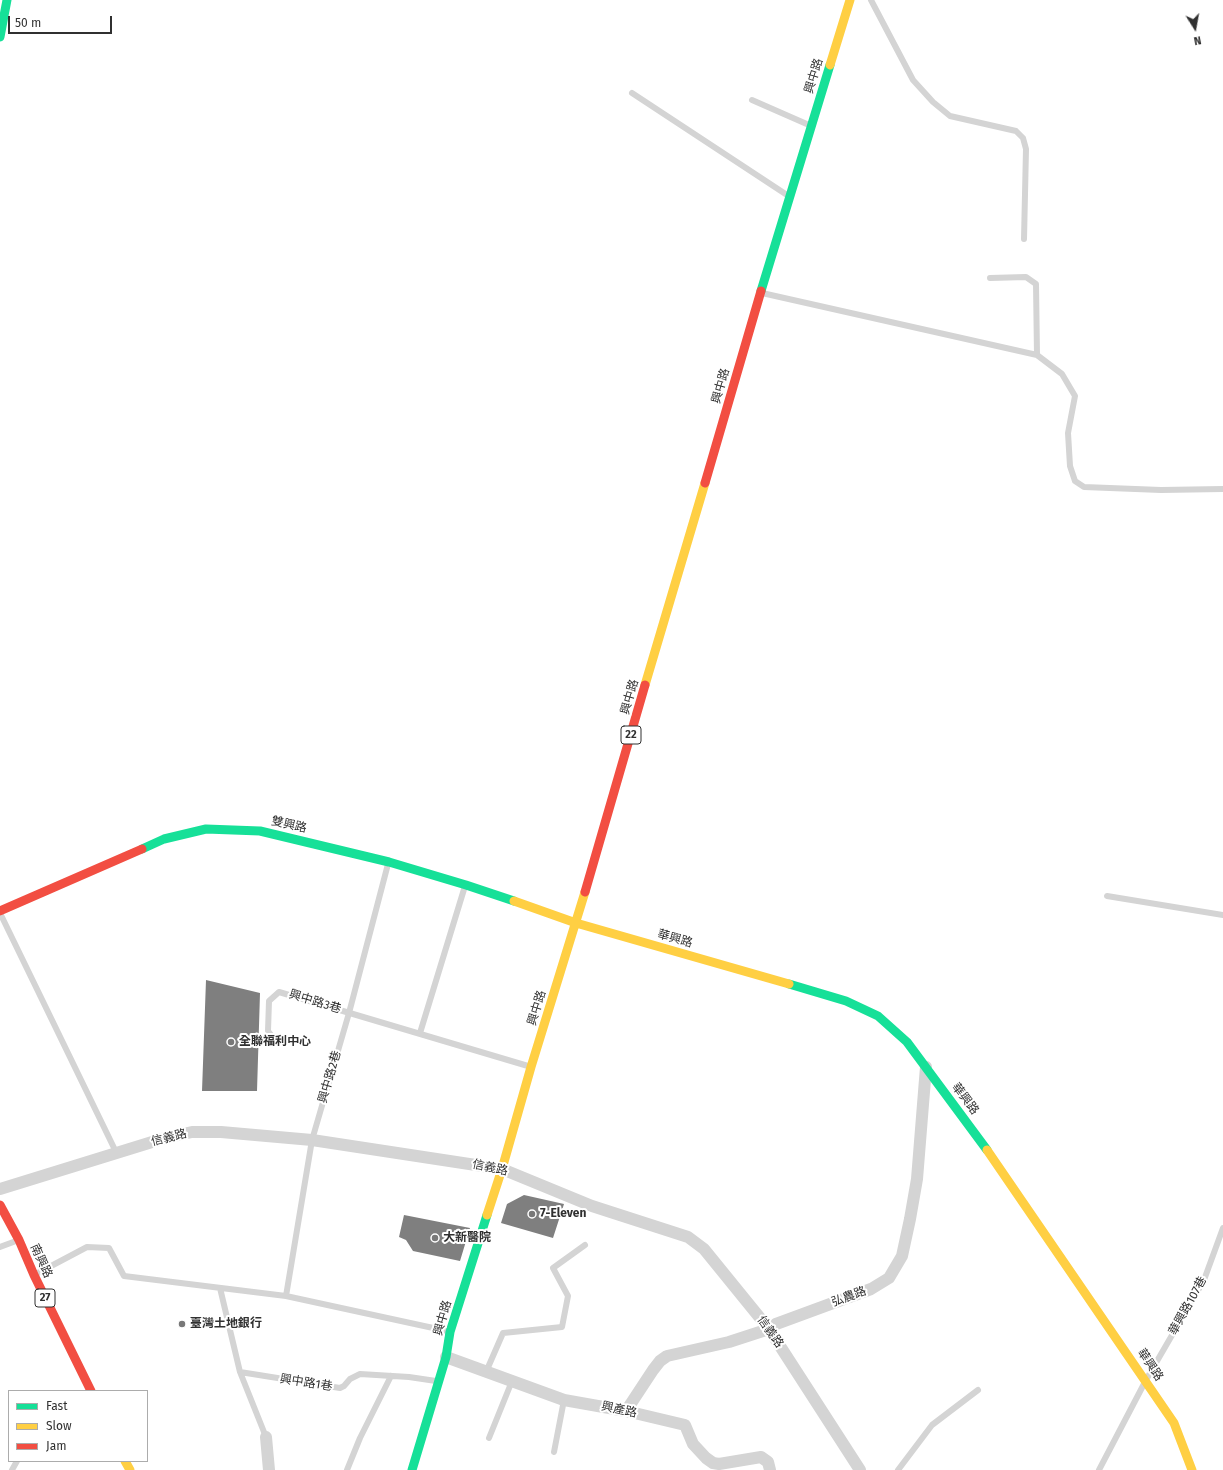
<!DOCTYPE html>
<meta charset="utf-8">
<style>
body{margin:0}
#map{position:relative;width:1223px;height:1470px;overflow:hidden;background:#fff;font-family:"Fira Sans",sans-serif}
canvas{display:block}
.legend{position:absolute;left:8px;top:1390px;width:140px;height:72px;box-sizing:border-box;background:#fff;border:1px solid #acacac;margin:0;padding:5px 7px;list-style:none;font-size:12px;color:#303030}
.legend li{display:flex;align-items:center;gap:8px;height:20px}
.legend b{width:20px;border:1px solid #acacac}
.north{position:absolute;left:1175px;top:8px;width:40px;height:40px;-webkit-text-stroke:3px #fff;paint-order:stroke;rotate:169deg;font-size:11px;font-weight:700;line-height:16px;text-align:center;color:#303030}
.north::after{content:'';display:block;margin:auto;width:14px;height:18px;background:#303030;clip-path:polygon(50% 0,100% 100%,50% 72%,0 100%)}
.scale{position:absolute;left:8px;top:16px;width:104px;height:18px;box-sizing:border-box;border:2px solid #303030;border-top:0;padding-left:5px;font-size:12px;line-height:14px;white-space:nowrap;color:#303030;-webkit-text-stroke:3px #fff;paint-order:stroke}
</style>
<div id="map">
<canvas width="1223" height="1470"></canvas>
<ul class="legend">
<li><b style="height:5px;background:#16e098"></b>Fast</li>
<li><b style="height:5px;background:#ffcf43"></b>Slow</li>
<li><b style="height:5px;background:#f24e42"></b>Jam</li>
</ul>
<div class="north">N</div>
<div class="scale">50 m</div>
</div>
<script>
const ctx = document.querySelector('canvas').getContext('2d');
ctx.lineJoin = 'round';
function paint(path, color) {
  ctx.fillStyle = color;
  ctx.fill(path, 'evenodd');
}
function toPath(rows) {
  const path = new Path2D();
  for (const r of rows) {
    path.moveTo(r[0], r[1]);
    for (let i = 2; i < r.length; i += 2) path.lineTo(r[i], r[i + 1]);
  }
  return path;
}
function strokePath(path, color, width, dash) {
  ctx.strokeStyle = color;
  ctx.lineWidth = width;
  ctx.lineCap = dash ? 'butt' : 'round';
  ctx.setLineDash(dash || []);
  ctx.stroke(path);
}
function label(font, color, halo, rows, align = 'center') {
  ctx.font = font + ' "Fira Sans","Noto Sans TC",sans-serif';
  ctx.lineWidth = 4;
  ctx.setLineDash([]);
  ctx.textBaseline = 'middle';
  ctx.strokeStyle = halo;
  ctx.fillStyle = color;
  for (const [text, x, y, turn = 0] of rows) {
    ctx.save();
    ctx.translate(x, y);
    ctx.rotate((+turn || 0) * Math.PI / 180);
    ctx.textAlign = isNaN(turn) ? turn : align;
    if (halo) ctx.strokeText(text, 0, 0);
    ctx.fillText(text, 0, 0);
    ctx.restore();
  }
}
paint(toPath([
 [206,980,260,993,257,1091,202,1091],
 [524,1195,564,1204,553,1238,501,1223,507,1204],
 [404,1215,470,1228,460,1261,413,1251,406,1240,399,1237]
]), '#7f7f7f');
strokePath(toPath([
 [871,0,913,80,933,102,950,116,1016,131,1023,138,1026,149,1024,239],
 [632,93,787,195],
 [752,100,809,125],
 [990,278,1026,277,1036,284,1037,355],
 [762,293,1037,355,1062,374,1075,396,1068,433,1070,466,1075,481,1084,487,1161,490,1223,489],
 [1107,896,1223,915],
 [0,913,116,1152],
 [420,1033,465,886],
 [293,1042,272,1036,268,1031,269,1001,279,992,528,1066],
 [0,1247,16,1241],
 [36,1274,87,1247,109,1248,124,1276,286,1296,447,1331],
 [220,1288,240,1372,266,1437],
 [286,1296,312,1140,349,1013,388,864],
 [240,1372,340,1388,344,1386,350,1379,360,1374,409,1377,436,1381],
 [486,1372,503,1333,562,1327,568,1296,553,1268,585,1245],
 [489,1438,512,1381],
 [554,1452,564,1400],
 [12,1470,17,1461],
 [347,1470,360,1438,391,1376],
 [898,1470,932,1425,978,1390],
 [1099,1470,1146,1380,1204,1280,1223,1228]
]), '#d4d4d4', 6);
strokePath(toPath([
 [0,1189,165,1138,192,1132,221,1132,312,1140,502,1169,592,1206,688,1237,704,1249,769,1329,860,1470],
 [446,1357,564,1400,626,1411,685,1425,693,1444,706,1458,713,1463,719,1464,761,1457,768,1462,770,1470],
 [626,1411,653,1370,660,1361,667,1356,729,1342,769,1329,776,1324,871,1289,889,1278,902,1256,910,1219,917,1179,926,1067],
 [266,1437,269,1470]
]), '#d4d4d4', 12);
strokePath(toPath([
 [0,37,7,0],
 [761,291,830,65],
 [142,849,164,839,206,829,260,831,389,862,466,885,514,901],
 [789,984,846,1001,878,1016,907,1042,987,1150],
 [412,1470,446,1357,450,1332,487,1215]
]), '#16e098', 9);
strokePath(toPath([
 [830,65,850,0],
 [645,685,705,483],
 [514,901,576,923,789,984],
 [987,1150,1174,1423,1192,1470],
 [487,1215,502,1169,531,1067,585,892],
 [125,1461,130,1470]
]), '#ffcf43', 9);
strokePath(toPath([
 [705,483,761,291],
 [585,892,645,685],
 [0,911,142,849],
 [0,1205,19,1240,34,1275,91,1391]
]), '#f24e42', 9);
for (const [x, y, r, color] of [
 [231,1042,4,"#787878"],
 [532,1214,4,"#787878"],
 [435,1238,4,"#787878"],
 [182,1324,4,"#787878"]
]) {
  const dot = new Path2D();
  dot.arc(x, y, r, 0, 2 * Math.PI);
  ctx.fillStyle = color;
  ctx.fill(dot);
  strokePath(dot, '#fff', 1.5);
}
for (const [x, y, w] of [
 [631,735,20],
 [45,1298,20]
]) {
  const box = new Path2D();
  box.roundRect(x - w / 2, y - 9, w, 18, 3);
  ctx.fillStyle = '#fff';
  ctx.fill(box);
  strokePath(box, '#303030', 1);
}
label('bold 11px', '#303030', null, [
 ["22",631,735],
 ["27",45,1298]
]);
label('12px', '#303030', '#fff', [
 ["興中路",814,76,-73],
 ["興中路",721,386,-74],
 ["興中路",630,697,-74],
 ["雙興路",289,825,13],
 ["華興路",675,939,16],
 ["興中路3巷",315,1002,17],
 ["興中路",537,1008,-73],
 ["興中路2巷",330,1077,-74],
 ["華興路",965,1099,53],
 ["信義路",169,1138,-14],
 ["信義路",490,1168,12],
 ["南興路",41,1261,66],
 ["弘農路",849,1297,-20],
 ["華興路107巷",1188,1306,-61],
 ["興中路",443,1318,-74],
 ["信義路",770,1332,55],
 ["華興路",1150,1365,56],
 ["興中路1巷",306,1383,9],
 ["興產路",619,1410,12]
]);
label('bold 12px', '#303030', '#fff', [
 ["全聯福利中心",239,1042],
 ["7-Eleven",540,1214],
 ["大新醫院",443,1238],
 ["臺灣土地銀行",190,1324]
], 'left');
</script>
